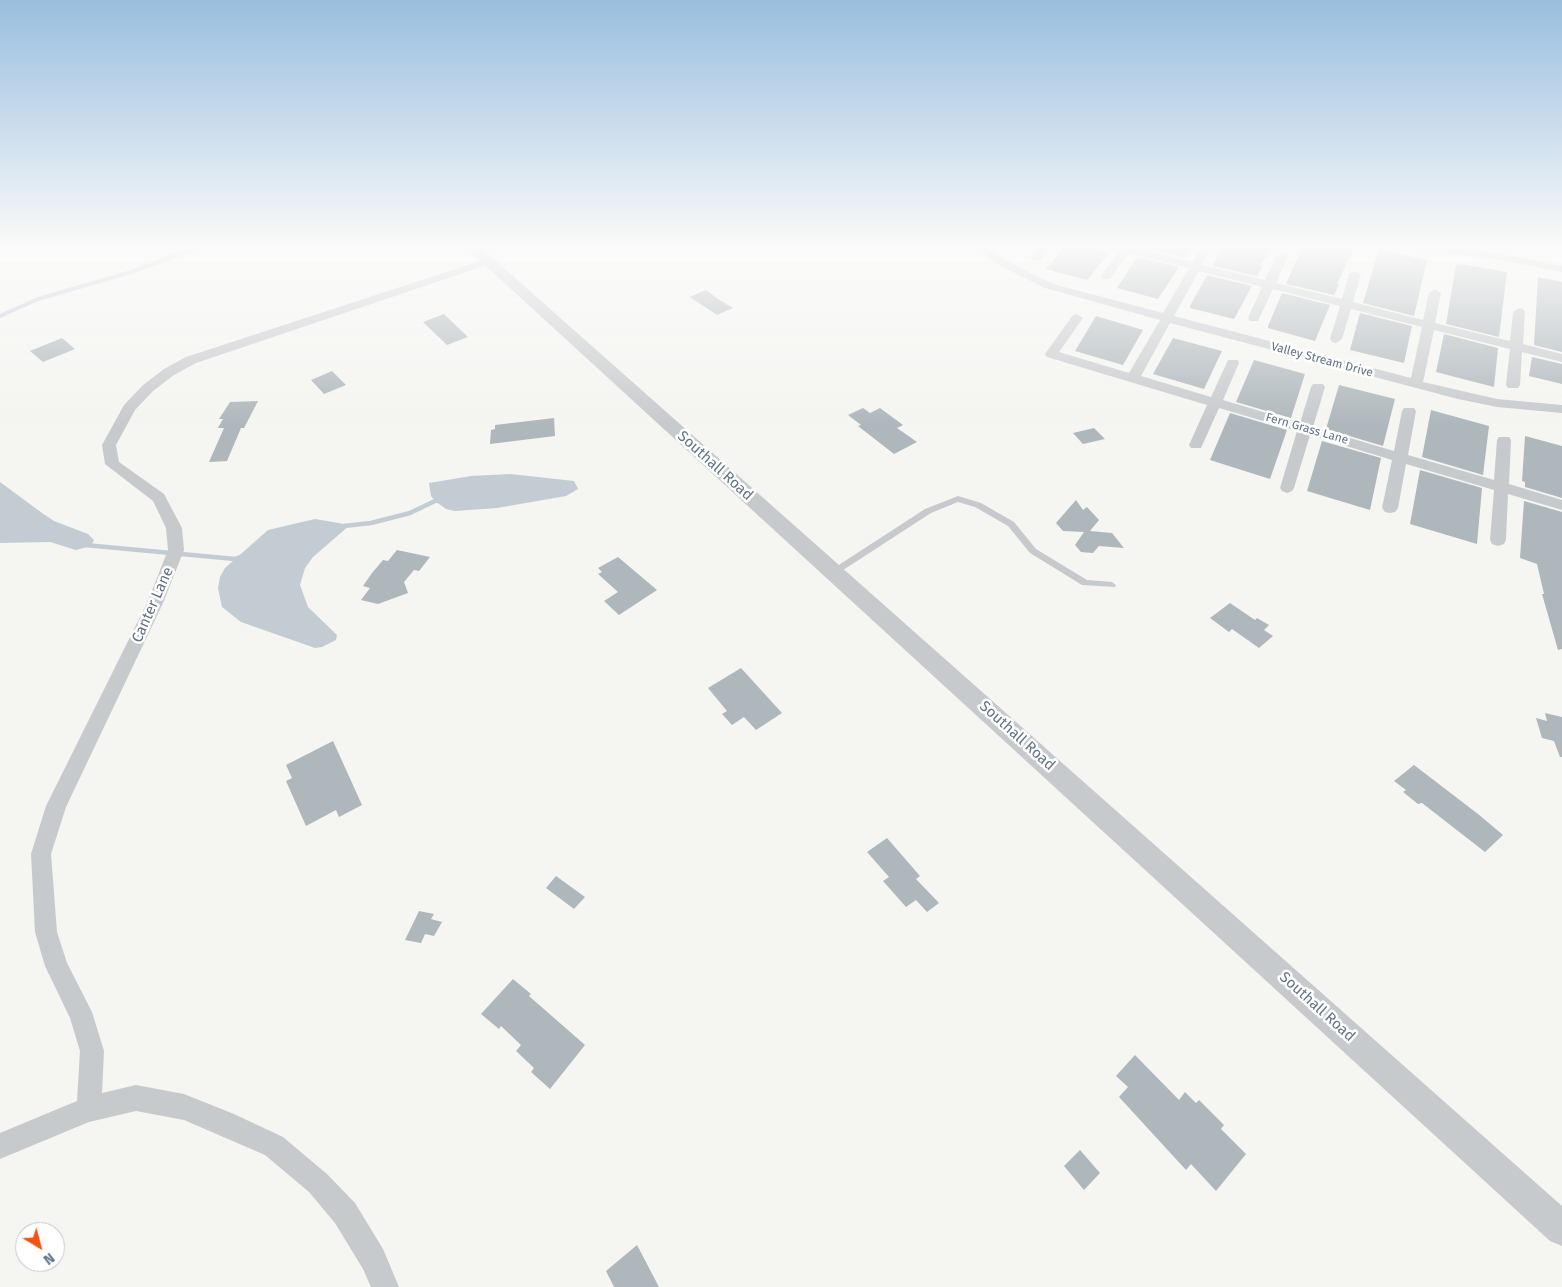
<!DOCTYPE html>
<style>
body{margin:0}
#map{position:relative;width:1562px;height:1287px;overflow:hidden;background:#f5f5f1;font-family:"Fira Sans",sans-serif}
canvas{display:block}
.north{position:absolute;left:15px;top:1222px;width:50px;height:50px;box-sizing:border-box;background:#fff;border:1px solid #c0c7ce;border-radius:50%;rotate:143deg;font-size:14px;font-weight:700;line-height:20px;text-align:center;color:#617485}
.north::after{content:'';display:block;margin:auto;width:18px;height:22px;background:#f35214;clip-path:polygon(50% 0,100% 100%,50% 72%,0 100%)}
</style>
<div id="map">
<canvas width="1562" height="1287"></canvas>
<div class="north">N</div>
</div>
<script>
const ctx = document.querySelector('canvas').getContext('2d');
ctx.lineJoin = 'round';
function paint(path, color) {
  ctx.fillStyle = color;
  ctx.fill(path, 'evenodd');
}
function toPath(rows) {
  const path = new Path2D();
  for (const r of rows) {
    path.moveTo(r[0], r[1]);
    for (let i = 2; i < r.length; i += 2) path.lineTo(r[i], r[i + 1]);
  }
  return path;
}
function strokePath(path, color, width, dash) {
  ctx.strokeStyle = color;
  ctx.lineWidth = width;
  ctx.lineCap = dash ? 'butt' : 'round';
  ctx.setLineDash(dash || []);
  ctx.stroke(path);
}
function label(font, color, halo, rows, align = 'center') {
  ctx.font = font + ' "Fira Sans",sans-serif';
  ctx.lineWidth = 5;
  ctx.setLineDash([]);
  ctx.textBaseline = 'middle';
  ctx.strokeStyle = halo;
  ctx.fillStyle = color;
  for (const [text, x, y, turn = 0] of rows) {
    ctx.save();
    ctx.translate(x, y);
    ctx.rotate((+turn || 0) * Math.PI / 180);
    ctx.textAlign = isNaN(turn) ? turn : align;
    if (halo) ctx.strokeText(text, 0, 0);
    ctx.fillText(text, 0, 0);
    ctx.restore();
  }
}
paint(toPath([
 [510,474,574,481,578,489,566,496,497,508,455,511,446,509,435,501,431,496,429,483,471,476],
 [0,482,42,513,54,521,88,534,94,540,91,546,76,550,50,542,0,543],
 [315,519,350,525,313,557,305,568,300,585,308,607,337,635,336,640,322,647,315,648,241,622,222,607,218,588,220,577,225,568,268,530]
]), '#c2ccd2');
strokePath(toPath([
 [0,316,38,299,131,272,204,245]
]), '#c2ccd2', 4);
strokePath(toPath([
 [344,526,371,523,410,513,435,501,442,500],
 [85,545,235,559,240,557]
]), '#c2ccd2', 4.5);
paint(toPath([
 [1066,245,1081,245,1109,253,1087,280,1046,269],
 [1145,245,1175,245,1191,249,1185,258,1143,248],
 [1223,245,1273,245,1260,266,1263,266,1257,276,1213,266],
 [1303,245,1355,245,1337,284,1339,284,1334,295,1286,284],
 [1379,249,1427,260,1414,316,1363,303],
 [1137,257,1179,267,1158,299,1117,288],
 [1461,264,1507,272,1499,337,1446,324,1456,265],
 [1207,275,1252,286,1234,319,1190,308,1190,306],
 [1538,277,1562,282,1562,352,1534,345],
 [706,290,718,299,733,308,717,315,690,297],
 [1282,293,1330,305,1315,341,1268,328,1268,326],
 [1360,313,1412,326,1404,363,1350,350],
 [444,314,468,337,447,345,423,322],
 [1096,316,1143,330,1123,365,1075,351],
 [1444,334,1498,348,1494,387,1436,372],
 [62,338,75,349,43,362,30,351],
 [1173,338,1222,351,1204,389,1153,374],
 [1532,357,1562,364,1562,384,1529,376],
 [1254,360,1305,374,1291,418,1236,402],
 [332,371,346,385,324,394,311,380],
 [1339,385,1395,399,1383,446,1326,429],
 [258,401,244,428,241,428,227,461,209,462,224,428,218,428,223,419,219,419,230,402],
 [863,408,870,413,880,408,903,425,897,428,917,442,894,454,858,426,861,425,848,415],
 [1431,410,1489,426,1483,475,1422,457],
 [1230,413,1287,430,1270,479,1210,460],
 [554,418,555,436,490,444,491,430,495,429,495,425],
 [1094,428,1105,439,1083,444,1073,433],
 [1525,436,1562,446,1562,498,1525,487,1525,482,1522,481],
 [1322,441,1381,458,1370,510,1307,491],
 [1420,470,1482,488,1477,544,1410,524],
 [1076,500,1083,510,1087,507,1099,520,1090,531,1112,533,1124,548,1099,546,1093,553,1081,552,1075,545,1084,532,1063,531,1056,523],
 [1524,501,1562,512,1562,649,1558,650,1542,594,1544,594,1537,564,1520,558],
 [397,550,430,557,419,571,414,570,404,582,408,593,378,604,361,600,370,588,363,586,372,573,383,560,388,561],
 [618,557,657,590,619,615,604,601,618,592,598,574,602,572,598,568],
 [1230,603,1255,620,1257,618,1269,625,1264,630,1273,636,1259,648,1232,629,1229,632,1210,618],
 [741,668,782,713,756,730,744,717,732,725,722,714,727,711,708,688],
 [1545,713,1562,717,1562,757,1560,757,1554,741,1542,738,1536,718,1547,721],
 [333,741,362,805,339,817,336,810,306,826,286,781,292,778,286,765],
 [1414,765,1478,814,1503,835,1485,852,1422,803,1418,804,1403,792,1406,790,1394,781],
 [887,838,920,876,916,879,939,903,927,912,916,900,906,907,883,881,889,877,867,852],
 [556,876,585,897,574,909,546,888],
 [419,911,434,914,431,919,442,922,434,936,425,934,421,943,405,940],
 [513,979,531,994,529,996,585,1045,550,1089,531,1072,534,1068,516,1051,521,1045,501,1026,499,1029,481,1014],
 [1135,1055,1179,1100,1185,1092,1196,1103,1199,1100,1224,1125,1221,1129,1246,1154,1216,1191,1191,1164,1186,1170,1119,1097,1128,1087,1116,1076],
 [1080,1150,1100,1173,1084,1190,1064,1166],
 [637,1245,659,1287,614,1287,606,1271]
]), '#aeb7bc');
paint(toPath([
 [958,496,981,503,1014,522,1036,549,1087,580,1112,582,1116,585,1115,587,1082,585,1030,553,1008,526,975,507,958,502,931,513,837,574,831,574,830,572,831,570,925,509,958,496]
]), '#c7cacd');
paint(toPath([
 [974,245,985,245,1005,260,1053,284,1163,313,1189,268,1128,253,1110,279,1102,279,1100,277,1119,251,1105,247,1104,245,1133,245,1132,247,1193,262,1203,245,1213,245,1202,265,1265,280,1276,256,1282,253,1288,256,1276,283,1342,299,1349,274,1355,271,1361,274,1353,302,1423,320,1429,293,1435,289,1441,293,1435,323,1510,341,1513,312,1519,308,1523,309,1525,312,1523,344,1562,354,1562,362,1522,352,1520,385,1518,388,1508,388,1506,385,1510,349,1434,330,1423,382,1497,399,1562,405,1562,413,1497,407,1458,399,1170,323,1141,376,1211,397,1228,360,1238,360,1239,363,1223,400,1300,423,1311,387,1313,384,1323,384,1325,387,1313,427,1394,451,1402,411,1404,408,1414,408,1416,411,1408,455,1494,480,1497,440,1499,437,1509,437,1511,440,1509,484,1562,500,1562,510,1508,494,1506,540,1504,544,1498,546,1492,544,1490,540,1494,490,1406,464,1398,508,1395,512,1390,513,1385,512,1382,508,1392,460,1310,435,1294,488,1292,491,1287,493,1282,491,1280,488,1297,431,1219,408,1201,448,1191,448,1189,445,1207,405,1047,357,1045,354,1073,315,1077,314,1083,318,1059,352,1129,373,1160,320,1045,288,997,264,974,245],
 [1199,271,1262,287,1248,318,1250,321,1258,321,1273,289,1340,306,1330,339,1332,342,1336,343,1342,339,1351,309,1422,327,1411,378,1174,316,1199,271],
 [1042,245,1052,245,1040,260,1032,260,1030,258,1042,245],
 [1403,245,1430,245,1501,254,1562,266,1562,272,1501,260,1408,248,1403,245],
 [489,258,493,259,495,261,493,263,196,363,174,375,153,391,135,410,116,445,119,462,164,494,182,528,184,550,163,603,66,807,51,854,57,932,67,963,92,1012,104,1051,102,1093,136,1085,184,1094,234,1114,283,1137,327,1174,355,1203,383,1249,399,1287,371,1287,363,1269,335,1223,309,1192,265,1155,184,1120,136,1111,89,1122,0,1159,0,1133,77,1101,80,1051,70,1018,45,966,35,932,31,854,46,806,147,603,168,550,166,528,153,501,105,464,102,445,124,405,143,385,164,369,186,357,489,258]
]), '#c7cacd');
paint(toPath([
 [463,245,478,245,1562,1206,1562,1246,1550,1241,463,245]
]), '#c7cacd');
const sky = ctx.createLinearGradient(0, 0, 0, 425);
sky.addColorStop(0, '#99bedf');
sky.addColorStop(0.58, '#fafaf9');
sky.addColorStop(1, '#fafaf900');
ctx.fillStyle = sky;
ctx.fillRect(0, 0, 1562, 425);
label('12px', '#617485', '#fff', [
 ["Valley Stream Drive",1322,360,15],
 ["Fern Grass Lane",1307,429,16]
]);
label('15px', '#617485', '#fff', [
 ["Southall Road",715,466,42],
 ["Canter Lane",153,605,-66],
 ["Southall Road",1017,736,42],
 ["Southall Road",1317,1007,42]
]);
</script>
